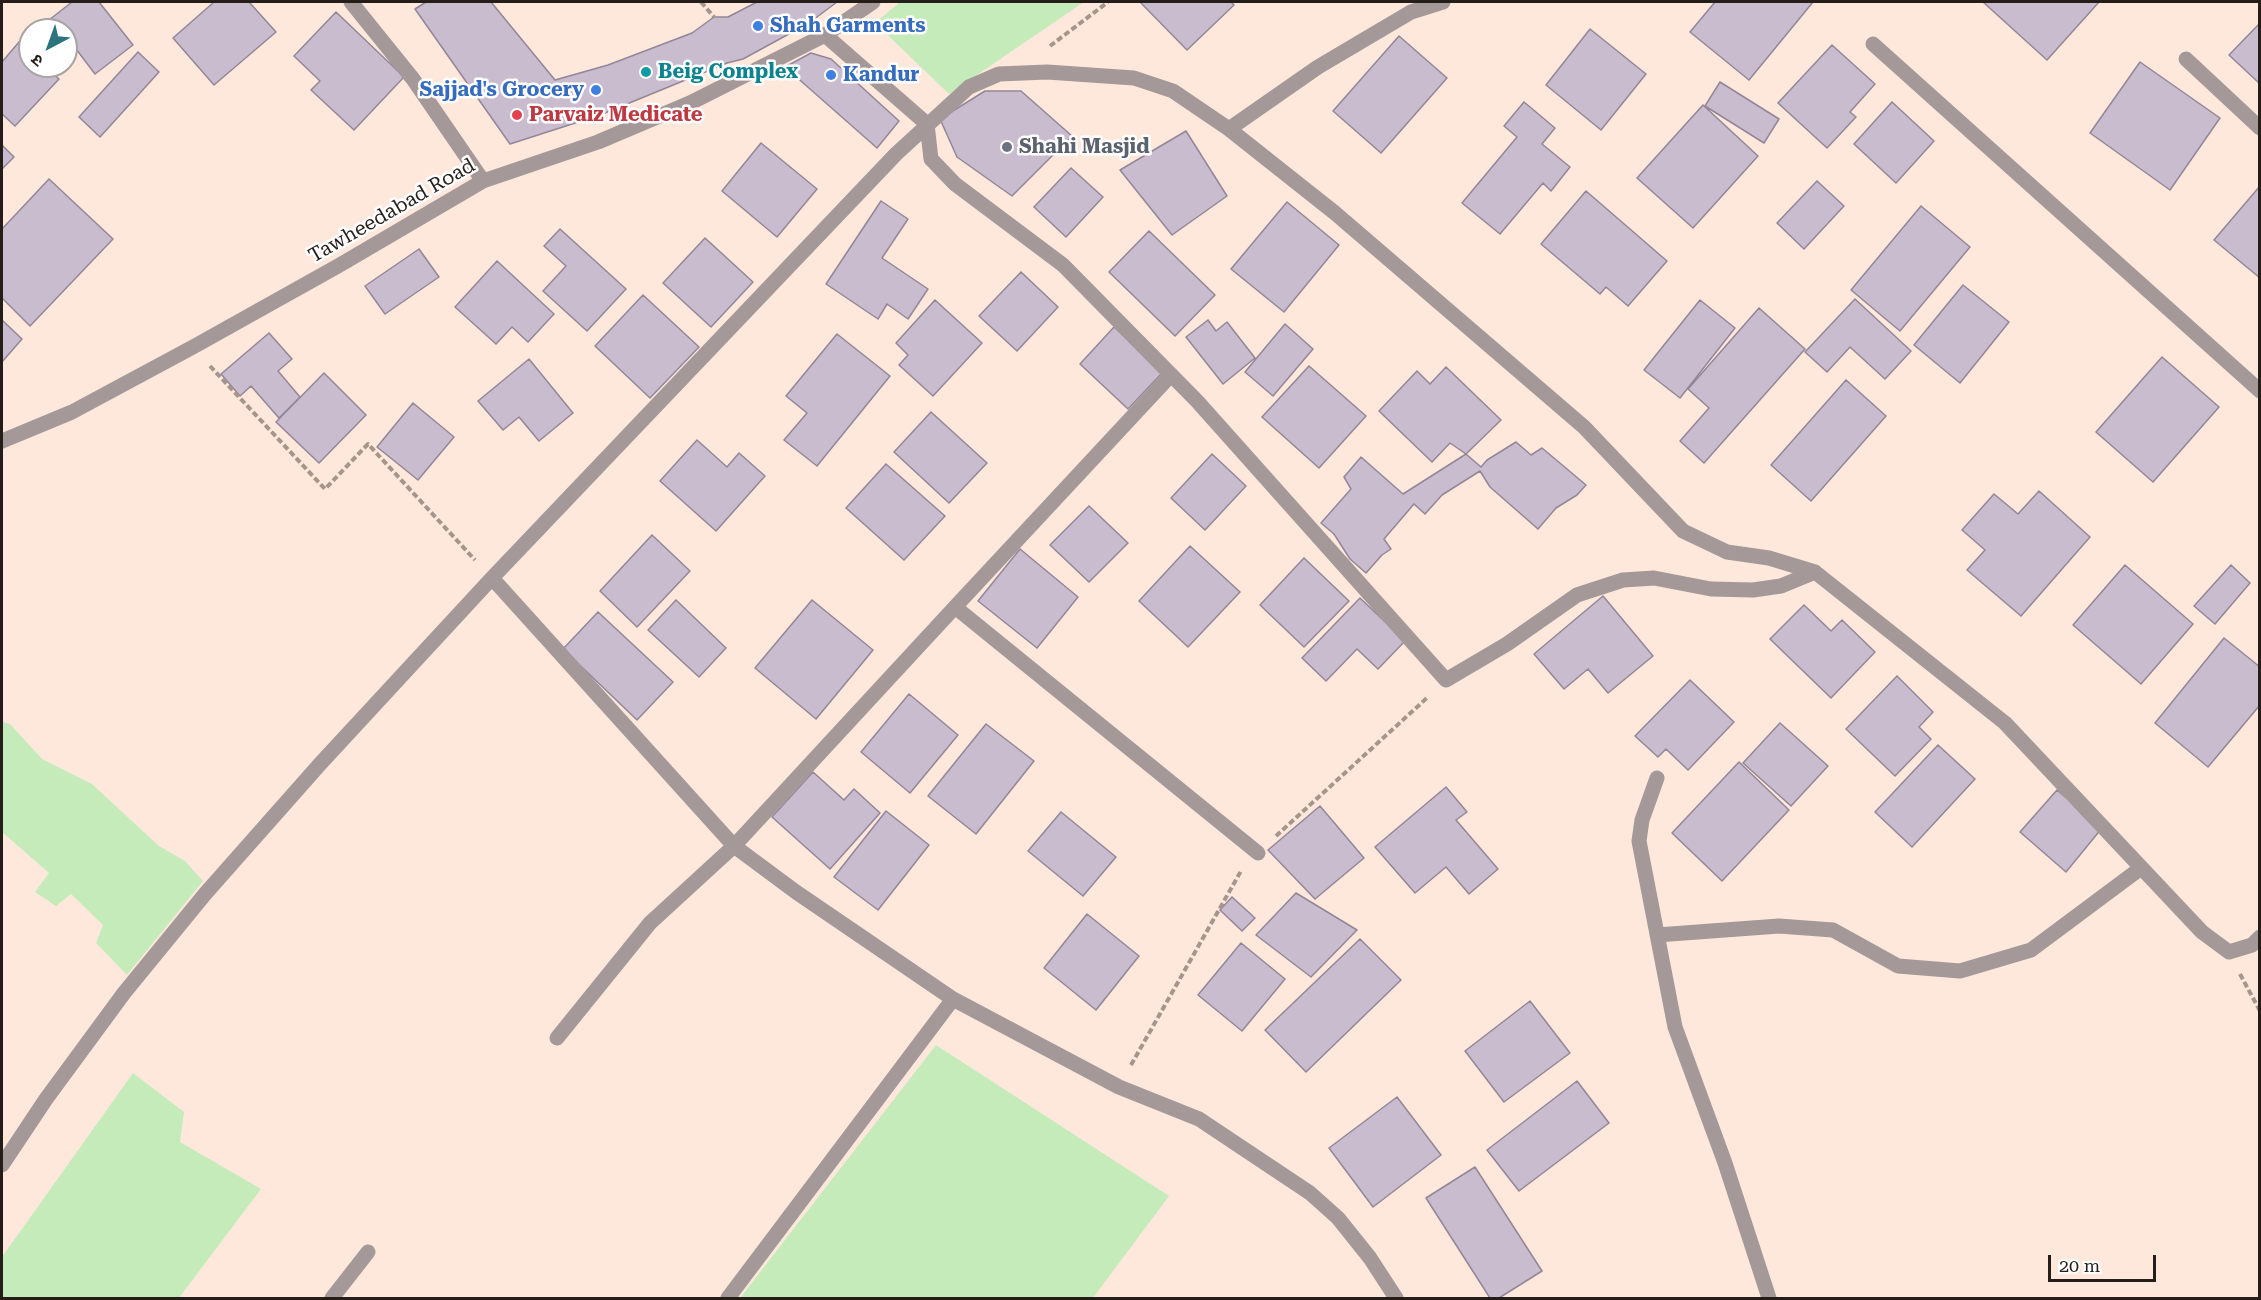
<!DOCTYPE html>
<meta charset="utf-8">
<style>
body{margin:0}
#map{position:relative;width:2261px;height:1300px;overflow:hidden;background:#fee8db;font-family:"Roboto Serif","Noto Sans Devanagari",serif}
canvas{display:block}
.frame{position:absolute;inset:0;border:3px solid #241d18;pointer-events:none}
.north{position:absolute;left:18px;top:18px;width:60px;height:60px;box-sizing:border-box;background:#fff;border:2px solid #a7a5a3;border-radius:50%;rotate:221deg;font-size:16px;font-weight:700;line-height:24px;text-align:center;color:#241d18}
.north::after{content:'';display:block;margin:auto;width:21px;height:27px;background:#2c747f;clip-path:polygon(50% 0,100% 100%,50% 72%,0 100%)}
.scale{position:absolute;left:2048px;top:1255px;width:108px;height:27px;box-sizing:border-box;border:3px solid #241d18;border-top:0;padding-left:8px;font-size:18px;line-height:21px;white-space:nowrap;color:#241d18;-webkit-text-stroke:4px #fff;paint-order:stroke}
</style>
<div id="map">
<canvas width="2261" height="1300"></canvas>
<div class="frame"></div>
<div class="north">उ</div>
<div class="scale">20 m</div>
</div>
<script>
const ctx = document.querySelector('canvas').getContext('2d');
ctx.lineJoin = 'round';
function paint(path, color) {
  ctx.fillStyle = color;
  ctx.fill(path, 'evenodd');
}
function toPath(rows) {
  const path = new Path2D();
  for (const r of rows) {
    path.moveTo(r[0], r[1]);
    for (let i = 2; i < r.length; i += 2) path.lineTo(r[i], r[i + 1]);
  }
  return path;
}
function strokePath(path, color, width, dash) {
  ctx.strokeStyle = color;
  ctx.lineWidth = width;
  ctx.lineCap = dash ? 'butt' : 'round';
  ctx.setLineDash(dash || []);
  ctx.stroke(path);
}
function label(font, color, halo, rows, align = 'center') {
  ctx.font = font + ' "Roboto Serif",serif';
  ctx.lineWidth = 5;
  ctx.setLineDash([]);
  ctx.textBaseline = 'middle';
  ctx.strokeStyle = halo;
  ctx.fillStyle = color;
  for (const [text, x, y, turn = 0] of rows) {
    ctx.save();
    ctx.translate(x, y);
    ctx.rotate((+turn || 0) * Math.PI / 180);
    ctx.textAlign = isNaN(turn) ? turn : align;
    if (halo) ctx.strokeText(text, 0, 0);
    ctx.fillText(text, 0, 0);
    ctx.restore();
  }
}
paint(toPath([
 [900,2,1084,2,949,94,875,23],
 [2,721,11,725,42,759,92,784,159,846,185,861,203,881,127,975,96,943,103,925,71,894,56,906,35,892,49,873,2,832],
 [936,1045,1169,1196,1093,1298,740,1298],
 [133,1073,184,1112,180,1142,261,1189,179,1298,2,1298,2,1257]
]), '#c6ebbb');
const building = toPath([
 [72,2,99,2,133,45,95,74,70,41,66,42,66,30,57,30,49,20,72,2],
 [214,2,249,2,276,32,214,85,173,38,214,2],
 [426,2,491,2,555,80,608,65,692,33,714,17,728,17,757,2,837,2,809,23,743,59,727,63,600,115,510,144,415,9,426,2],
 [1140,2,1231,2,1234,5,1187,50,1140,2],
 [1715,2,1813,2,1749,80,1690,32,1715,2],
 [1983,2,2099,2,2047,60,1983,2],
 [336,12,404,77,354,130,311,90,320,81,294,56,336,12],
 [2260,23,2260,84,2229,55,2260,23],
 [1590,29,1646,74,1601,130,1546,85,1590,29],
 [1399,36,1447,78,1381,153,1333,111,1399,36],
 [19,42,30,52,30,66,45,66,59,79,15,126,2,114,2,62,19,42],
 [1832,45,1875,84,1850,112,1856,117,1827,148,1778,103,1832,45],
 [138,52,159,72,100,137,79,117,138,52],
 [811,53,831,59,899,121,877,148,785,67,811,53],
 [2140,62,2220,118,2170,190,2090,133,2140,62],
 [1720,82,1779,119,1764,143,1705,106,1720,82],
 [985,91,1021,91,1072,136,1012,196,957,157,940,119,985,91],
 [1524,102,1555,128,1542,144,1570,167,1551,191,1543,183,1500,234,1462,203,1517,137,1504,126,1524,102],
 [1892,102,1934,141,1896,183,1854,144,1892,102],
 [1703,105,1758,156,1693,228,1637,178,1703,105],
 [1186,131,1227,196,1172,235,1120,170,1186,131],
 [761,143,817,189,777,237,722,191,761,143],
 [2,145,14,157,2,169,2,145],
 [1071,168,1103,197,1066,237,1034,207,1071,168],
 [49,179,113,239,30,326,2,298,2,229,49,179],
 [1817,181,1844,206,1804,249,1777,223,1817,181],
 [2260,186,2260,278,2214,240,2260,186],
 [1586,191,1667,261,1628,306,1606,287,1600,294,1541,244,1586,191],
 [881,201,908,219,882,258,928,289,908,319,887,304,878,319,826,284,881,201],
 [1287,202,1339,245,1284,312,1231,269,1287,202],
 [1921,206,1970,247,1900,331,1851,290,1921,206],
 [560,229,626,289,587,331,543,291,566,266,544,246,560,229],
 [1149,231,1215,295,1175,336,1109,272,1149,231],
 [705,238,753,282,711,327,663,283,705,238],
 [419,249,439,277,385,314,365,286,419,249],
 [497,261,554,314,528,342,512,327,496,344,455,307,497,261],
 [1021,272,1058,307,1017,351,979,316,1021,272],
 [1963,285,2009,322,1960,383,1914,345,1963,285],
 [643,295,699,347,650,398,595,346,643,295],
 [1855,299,1911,351,1885,379,1850,347,1827,372,1805,352,1855,299],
 [935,300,982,343,933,396,899,365,908,355,896,343,935,300],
 [1700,300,1735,328,1680,398,1644,370,1700,300],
 [1759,308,1805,349,1704,463,1680,441,1709,408,1688,389,1759,308],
 [2,320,22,339,2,362,2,320],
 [1208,320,1216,331,1227,322,1255,358,1223,384,1186,337,1208,320],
 [1285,324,1313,349,1273,396,1245,372,1285,324],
 [1114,327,1163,372,1128,409,1080,364,1114,327],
 [269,333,292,359,278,371,300,397,279,418,251,386,240,396,221,374,269,333],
 [837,334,890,376,817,466,784,440,807,413,786,396,837,334],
 [2162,357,2219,407,2153,482,2096,432,2162,357],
 [529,359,573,413,539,441,519,417,503,430,478,401,529,359],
 [1309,366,1366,416,1319,468,1262,417,1309,366],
 [1446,367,1501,420,1466,454,1450,443,1432,462,1379,411,1417,371,1430,384,1446,367],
 [324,373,366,415,319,463,276,422,324,373],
 [1846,380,1886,416,1811,501,1771,465,1846,380],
 [413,403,454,437,418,480,377,447,413,403],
 [931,412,987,463,949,503,894,452,931,412],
 [697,440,727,467,739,453,765,476,716,531,660,481,697,440],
 [1516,442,1531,455,1542,448,1586,485,1577,495,1556,508,1538,529,1490,487,1480,471,1442,495,1425,514,1414,504,1384,539,1391,549,1382,555,1366,573,1350,559,1334,534,1321,523,1351,489,1344,477,1361,457,1403,494,1466,454,1481,467,1487,460,1516,442],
 [1212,454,1246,486,1205,530,1171,498,1212,454],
 [886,464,945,516,904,560,846,508,886,464],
 [2039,491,2090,537,2021,616,1967,570,1985,550,1962,530,1994,494,2018,514,2039,491],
 [1089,506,1128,543,1089,582,1050,545,1089,506],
 [652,535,690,571,637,627,600,591,652,535],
 [1190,546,1240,592,1188,647,1139,601,1190,546],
 [1020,549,1078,597,1037,648,978,601,1020,549],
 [1304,558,1349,601,1304,647,1260,605,1304,558],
 [2125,565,2193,624,2141,684,2073,625,2125,565],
 [2231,565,2250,583,2215,624,2194,606,2231,565],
 [1603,596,1653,656,1608,693,1588,669,1564,689,1534,654,1603,596],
 [1360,598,1405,641,1378,669,1357,649,1326,681,1302,658,1360,598],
 [676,600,726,648,699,677,648,630,676,600],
 [812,600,873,650,816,719,755,668,812,600],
 [1804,605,1831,631,1842,620,1875,652,1831,698,1770,639,1804,605],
 [598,612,673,682,637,720,563,649,598,612],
 [2224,638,2260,667,2260,705,2208,767,2155,723,2224,638],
 [1897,676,1933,712,1919,727,1931,739,1895,776,1846,729,1897,676],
 [1690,680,1734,722,1688,770,1666,749,1658,757,1635,736,1690,680],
 [909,694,958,735,910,793,861,752,909,694],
 [1780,723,1828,766,1791,806,1743,763,1780,723],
 [986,724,1034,761,976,834,928,796,986,724],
 [1938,745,1975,779,1912,847,1875,812,1938,745],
 [1739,762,1789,810,1722,881,1672,833,1739,762],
 [813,772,844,800,854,789,880,813,830,869,772,817,813,772],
 [1446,787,1467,812,1456,820,1498,869,1469,894,1446,867,1415,893,1375,847,1446,787],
 [2057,790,2102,828,2066,872,2020,832,2057,790],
 [1320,806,1364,858,1315,899,1268,850,1320,806],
 [886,811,929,845,878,910,834,877,886,811],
 [1061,812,1116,857,1083,896,1028,851,1061,812],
 [1296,893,1357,930,1311,977,1256,935,1296,893],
 [1232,897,1255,918,1242,931,1220,910,1232,897],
 [1087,914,1139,956,1096,1010,1044,968,1087,914],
 [1360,939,1401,980,1306,1072,1265,1030,1360,939],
 [1241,943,1285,979,1242,1031,1198,995,1241,943],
 [1530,1001,1570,1053,1504,1102,1465,1051,1530,1001],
 [1577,1081,1609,1123,1519,1191,1487,1150,1577,1081],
 [1397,1097,1441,1155,1373,1207,1329,1148,1397,1097],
 [1475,1167,1542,1271,1499,1298,1490,1298,1426,1198,1475,1167]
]);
paint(building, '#cabccf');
strokePath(building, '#938698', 1.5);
strokePath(toPath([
 [701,2,714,17],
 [1050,46,1108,2],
 [210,366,325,489,368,444,475,560],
 [1276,836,1428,697],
 [2240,974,2260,1011],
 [1131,1065,1241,871]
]), '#a5958b', 4, [6, 3]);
strokePath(toPath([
 [351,2,413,79,483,181],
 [825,35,927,124,931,159,955,184,1063,265,1197,401,1446,680,1507,644,1577,595,1623,580,1654,578,1711,589,1753,590,1781,586,1815,572],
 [1873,44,2260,391],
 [2186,59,2260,128],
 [1229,129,1318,67,1411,12,1443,2],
 [2,441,72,412,193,347,338,266,483,181,598,142,690,103,825,35,873,2],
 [492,578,734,846,796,892,953,999,1119,1087,1199,1119,1310,1193,1338,1218,1370,1258,1396,1298],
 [955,607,1171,375],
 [1657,778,1642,820,1639,841,1675,1027,1725,1163,1769,1298],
 [1657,935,1779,926,1833,930,1898,966,1960,971,2031,950,2141,868],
 [557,1038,650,923,734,846,955,607,1258,853],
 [2,1165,46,1099,124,993,205,894,320,764,492,578,896,154,969,87,999,74,1047,72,1134,78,1173,91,1229,129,1335,213,1584,427,1683,531,1727,552,1769,558,1815,572,2005,723,2202,932,2229,952,2252,945,2260,937],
 [332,1298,368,1252],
 [728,1298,953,999]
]), '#a49899', 15);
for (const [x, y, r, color] of [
 [758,26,6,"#3f7fe0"],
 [646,72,6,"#0f9aa8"],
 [831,75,6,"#3f7fe0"],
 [596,90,6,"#3f7fe0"],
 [517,115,6,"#e0444e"],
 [1007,147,6,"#6b7280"]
]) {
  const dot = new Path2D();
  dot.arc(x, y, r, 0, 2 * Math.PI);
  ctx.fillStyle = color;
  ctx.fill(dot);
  strokePath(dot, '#fff', 2);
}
label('bold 20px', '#366cbe', '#fff', [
 ["Shah Garments",770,26],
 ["Kandur",843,75],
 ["Sajjad's Grocery",584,90,"right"]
], 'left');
label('bold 20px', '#0d838f', '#fff', [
 ["Beig Complex",658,72]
], 'left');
label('bold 20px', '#be3a42', '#fff', [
 ["Parvaiz Medicate",529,115]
], 'left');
label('bold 20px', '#5b616d', '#fff', [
 ["Shahi Masjid",1019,147]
], 'left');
label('20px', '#241d18', '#fff', [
 ["Tawheedabad Road",392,211,-30]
]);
</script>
